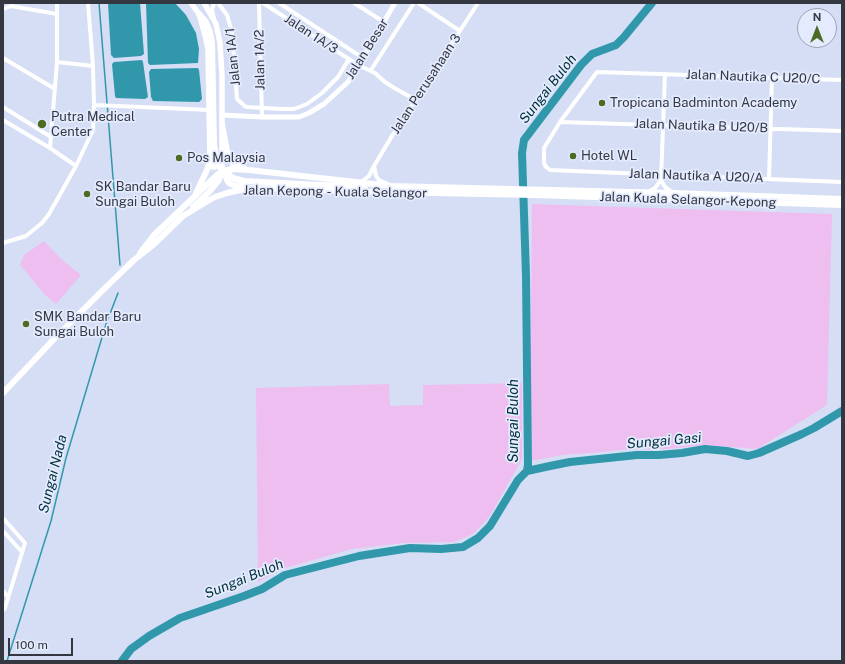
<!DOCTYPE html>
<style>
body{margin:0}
#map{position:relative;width:845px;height:664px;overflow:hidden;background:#d5def5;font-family:"Public Sans",sans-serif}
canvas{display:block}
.frame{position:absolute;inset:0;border:4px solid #343740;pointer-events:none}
.north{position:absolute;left:797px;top:8px;width:40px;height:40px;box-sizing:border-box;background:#e4ebfe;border:1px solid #9ea3b2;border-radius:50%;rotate:0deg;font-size:11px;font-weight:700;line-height:16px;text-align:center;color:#343740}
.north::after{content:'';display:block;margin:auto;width:14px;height:18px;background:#4c6c23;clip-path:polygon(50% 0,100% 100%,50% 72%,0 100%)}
.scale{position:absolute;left:8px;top:638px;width:65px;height:18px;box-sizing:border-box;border:2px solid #343740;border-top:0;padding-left:5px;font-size:12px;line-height:14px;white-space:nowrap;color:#343740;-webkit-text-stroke:3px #e4ebfe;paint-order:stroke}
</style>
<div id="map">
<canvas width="845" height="664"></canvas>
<div class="frame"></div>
<div class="north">N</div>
<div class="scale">100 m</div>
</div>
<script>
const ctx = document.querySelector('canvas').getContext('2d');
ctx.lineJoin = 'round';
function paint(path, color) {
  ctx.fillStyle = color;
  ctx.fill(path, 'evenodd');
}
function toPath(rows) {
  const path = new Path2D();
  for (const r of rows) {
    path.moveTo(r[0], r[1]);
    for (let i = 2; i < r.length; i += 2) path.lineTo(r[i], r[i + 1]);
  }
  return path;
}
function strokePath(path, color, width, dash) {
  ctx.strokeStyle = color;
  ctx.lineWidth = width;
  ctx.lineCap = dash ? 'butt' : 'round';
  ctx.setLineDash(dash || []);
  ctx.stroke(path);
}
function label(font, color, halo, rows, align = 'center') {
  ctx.font = font + ' "Public Sans",sans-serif';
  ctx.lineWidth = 3.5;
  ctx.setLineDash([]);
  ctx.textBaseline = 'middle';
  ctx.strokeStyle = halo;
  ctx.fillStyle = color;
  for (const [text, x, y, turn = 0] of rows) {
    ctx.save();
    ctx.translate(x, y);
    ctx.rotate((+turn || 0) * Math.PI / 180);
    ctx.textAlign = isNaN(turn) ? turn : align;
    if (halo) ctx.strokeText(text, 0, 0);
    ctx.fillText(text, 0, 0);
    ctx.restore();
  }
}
paint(toPath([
 [532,204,832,214,827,405,757,449,707,445,667,449,630,449,602,452,563,455,530,461],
 [44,241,61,259,81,275,56,304,44,294,20,265,24,255],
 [522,383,522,459,490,516,473,534,454,542,403,543,352,549,281,569,258,582,256,388,389,384,390,406,423,405,423,385]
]), '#eebef0');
paint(toPath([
 [108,3,140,3,144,54,141,56,114,58,111,55],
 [146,3,175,3,186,15,196,33,199,49,198,63,150,65,148,63],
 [142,60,143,62,148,97,145,99,116,98,115,96,112,64,114,62],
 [198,68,199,70,202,99,199,102,153,101,151,97,149,72,151,69]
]), '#3198ac');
strokePath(toPath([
 [99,3,120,265],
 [7,661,51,521,66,458,106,324,118,293]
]), '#3198ac', 1.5);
strokePath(toPath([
 [527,471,550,466,570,462,637,455,659,455,682,453,705,449,727,451,748,456,759,453,802,434,814,428,842,411],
 [122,661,131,649,149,636,180,618,244,596,262,589,285,575,359,556,410,548,441,549,463,547,478,538,490,526,518,480,527,471,528,465,526,275,522,153,524,140,581,65,592,54,616,45,624,37,652,3]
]), '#3198ac', 8);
strokePath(toPath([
 [214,3,212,10,214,18],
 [218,3,227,15,232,32,237,99,246,107,282,109,294,109,307,104,322,93,338,77,349,59],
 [259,3,262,117],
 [263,3,358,65,375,73,385,82,396,89,416,100],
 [279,3,363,58],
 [354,3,384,22],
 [418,3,460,31],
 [3,9,11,6,57,14],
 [3,58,55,89],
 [57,62,93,66],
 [371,70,414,3],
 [665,74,661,180,665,187,672,192],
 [842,80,597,72,560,122,544,148,544,163,546,167,550,170,716,177,842,182],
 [94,105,210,110],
 [3,107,51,137],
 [3,120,50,148,76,166],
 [560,122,842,131],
 [50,148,57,62,57,3],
 [374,166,376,176,379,180,388,184],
 [769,179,772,78],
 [361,182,369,176,374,166,392,136,478,3],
 [648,192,655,188,661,180],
 [3,243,26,236,42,223,49,214,76,166,93,130,94,105,93,66,88,3],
 [3,518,25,543,5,608,3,610],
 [3,531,22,552],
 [3,591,8,597]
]), '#fff', 4);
strokePath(toPath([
 [222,115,262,117,299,117,309,113,324,104,348,82,395,3]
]), '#fff', 5);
strokePath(toPath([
 [191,3,199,14,205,35,208,49,210,161,211,165,213,167,215,167,218,166,221,162,222,155,222,76,220,43,216,24,204,3]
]), '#fff', 5.5);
strokePath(toPath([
 [199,14,206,22,210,32,212,43,214,145,217,161,226,173,233,178,244,181,340,186,365,188],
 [222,124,228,157,229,160,235,165,244,168],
 [230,171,227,174,226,177,227,180,229,183,233,185,246,187],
 [196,193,207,170,210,161],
 [193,207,209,192,219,180,221,172,222,155],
 [140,253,154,235,217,175,221,172,232,169,249,170,391,186,672,193,842,199],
 [3,393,55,338,104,289,134,260,152,246,183,216,206,202,215,197,227,193,240,190,253,188,384,192,534,195,842,205]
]), '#fff', 6);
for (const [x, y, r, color] of [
 [602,103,4,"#4c6c23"],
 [42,124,5,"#4c6c23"],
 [573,156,4,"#4c6c23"],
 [179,158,4,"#4c6c23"],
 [87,194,4,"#4c6c23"],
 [26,324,4,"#4c6c23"]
]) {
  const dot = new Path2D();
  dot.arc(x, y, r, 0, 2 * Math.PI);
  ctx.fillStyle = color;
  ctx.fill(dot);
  strokePath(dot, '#e4ebfe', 1.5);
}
label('13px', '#343740', '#e4ebfe', [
 ["Jalan 1A/3",311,34,33],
 ["Jalan Besar",367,49,-58],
 ["Jalan 1A/1",233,57,-96],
 ["Jalan 1A/2",260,60,-91],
 ["Jalan Nautika C U20/C",753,77,2],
 ["Jalan Perusahaan 3",426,84,-57],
 ["Jalan Nautika B U20/B",701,126,2],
 ["Jalan Nautika A U20/A",696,176,2],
 ["Jalan Kepong - Kuala Selangor",335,192,1],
 ["Jalan Kuala Selangor-Kepong",688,200,2]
]);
label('13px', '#343740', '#e4ebfe', [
 ["Tropicana Badminton Academy",610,103],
 ["Putra Medical",51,117],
 ["Center",51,132],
 ["Hotel WL",581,156],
 ["Pos Malaysia",187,158],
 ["SK Bandar Baru",95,187],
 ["Sungai Buloh",95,202],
 ["SMK Bandar Baru",34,317],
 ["Sungai Buloh",34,332]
], 'left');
label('italic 14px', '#003039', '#e4ebfe', [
 ["Sungai Buloh",548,89,-52],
 ["Sungai Buloh",514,421,-90],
 ["Sungai Gasi",664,441,-5],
 ["Sungai Nada",53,474,-76],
 ["Sungai Buloh",244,579,-22]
]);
</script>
